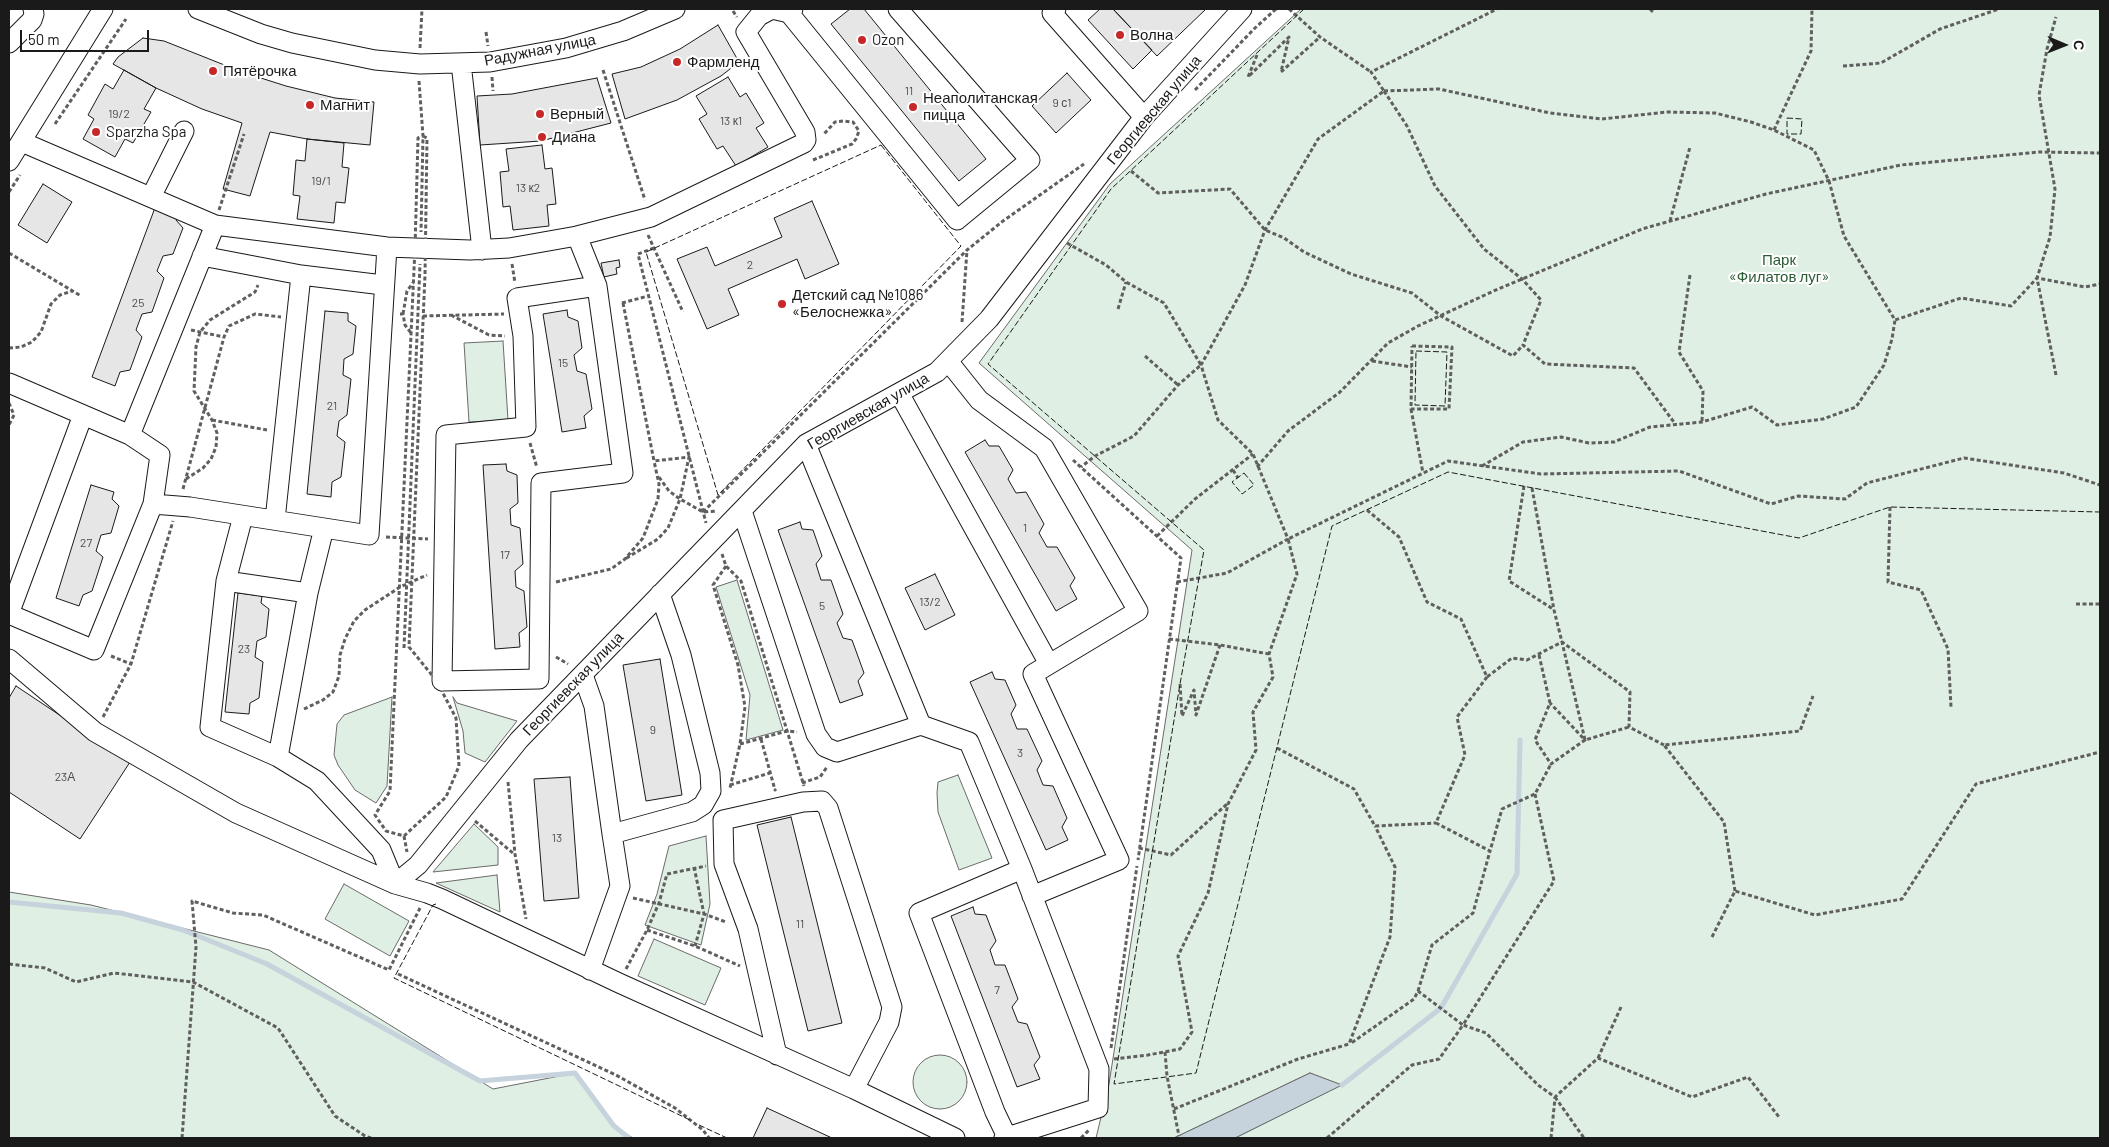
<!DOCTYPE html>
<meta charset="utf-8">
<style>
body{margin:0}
#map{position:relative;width:2109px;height:1147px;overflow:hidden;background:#fff;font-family:Barlow,sans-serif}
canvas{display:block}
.frame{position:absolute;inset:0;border:10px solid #1a1a1a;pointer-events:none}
.north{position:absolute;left:2039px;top:20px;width:50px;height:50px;-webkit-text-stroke:4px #fff;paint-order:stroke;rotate:91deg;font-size:14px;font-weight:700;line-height:20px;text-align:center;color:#1a1a1a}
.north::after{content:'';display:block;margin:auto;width:18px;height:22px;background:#1a1a1a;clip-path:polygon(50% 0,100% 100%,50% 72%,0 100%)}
.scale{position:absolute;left:20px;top:30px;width:129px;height:22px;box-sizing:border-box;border:2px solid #1a1a1a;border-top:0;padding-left:6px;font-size:15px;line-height:18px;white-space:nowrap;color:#1a1a1a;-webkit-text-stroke:4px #fff;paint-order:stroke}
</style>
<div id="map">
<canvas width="2109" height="1147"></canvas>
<div class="frame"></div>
<div class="north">С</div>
<div class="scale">50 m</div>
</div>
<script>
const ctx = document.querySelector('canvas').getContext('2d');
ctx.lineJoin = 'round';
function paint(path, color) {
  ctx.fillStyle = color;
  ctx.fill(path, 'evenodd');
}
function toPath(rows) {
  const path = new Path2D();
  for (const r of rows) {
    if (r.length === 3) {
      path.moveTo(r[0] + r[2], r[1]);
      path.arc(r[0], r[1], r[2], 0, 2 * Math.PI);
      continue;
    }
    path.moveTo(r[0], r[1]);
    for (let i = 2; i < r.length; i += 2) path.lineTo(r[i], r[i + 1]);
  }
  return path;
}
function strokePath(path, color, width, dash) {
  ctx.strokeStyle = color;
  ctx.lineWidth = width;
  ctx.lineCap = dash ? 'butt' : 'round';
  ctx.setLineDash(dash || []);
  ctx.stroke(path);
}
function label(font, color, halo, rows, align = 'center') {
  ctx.font = font + ' Barlow,sans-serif';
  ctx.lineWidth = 4;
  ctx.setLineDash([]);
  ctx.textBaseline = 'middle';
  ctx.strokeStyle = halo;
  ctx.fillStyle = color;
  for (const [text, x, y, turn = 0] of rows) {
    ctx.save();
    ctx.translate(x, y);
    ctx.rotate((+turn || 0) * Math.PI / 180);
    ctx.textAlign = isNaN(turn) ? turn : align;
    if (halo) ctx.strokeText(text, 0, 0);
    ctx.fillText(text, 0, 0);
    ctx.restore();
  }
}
const green = toPath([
 [1301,9,2100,9,2100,1138,1235,1138,1341,1085,1310,1073,1174,1138,1096,1138,1109,1084,1192,550,979,363,1110,184,1301,9],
 [503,341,508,420,469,422,464,343,503,341],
 [737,580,783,730,746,740,750,695,716,587,737,580],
 [392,697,387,786,376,803,355,790,338,765,334,755,337,724,344,715,392,697],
 [453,697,457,703,517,721,485,762,465,753,463,731,453,697],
 [958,775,992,858,959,870,938,812,937,793,938,782,958,775],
 [474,824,498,847,498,865,433,872,474,824],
 [706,836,710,904,701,945,645,925,657,894,669,846,706,836],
 [497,875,500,912,436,883,497,875],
 [344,884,409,921,390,956,325,919,344,884],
 [9,892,91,905,269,950,493,1089,575,1073,614,1126,633,1138,9,1138,9,892],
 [654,939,721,968,705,1005,638,976,654,939],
 [940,1082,27]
]);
paint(green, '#e0efe3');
strokePath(green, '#6a6a6a', 1);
const water = toPath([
 [1310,1073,1342,1085,1235,1138,1174,1138,1310,1073]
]);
paint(water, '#c6d2dc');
strokePath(water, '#6a6a6a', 1);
strokePath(toPath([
 [9,902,121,913,183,930,267,964,480,1081,575,1073,614,1126,629,1138],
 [1342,1085,1441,1008,1517,874,1520,740]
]), '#c6d2dc', 5);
const building = toPath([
 [850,9,864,9,986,159,959,181,831,24,850,9],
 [1100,9,1113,9,1152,50,1133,69,1088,20,1100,9],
 [1113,9,1206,9,1157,56,1113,9],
 [718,25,739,62,721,76,677,100,625,119,612,74,641,67,680,49,718,25],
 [143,38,164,41,242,72,286,86,335,98,374,102,370,145,307,139,270,132,250,196,223,189,242,123,202,109,156,88,113,64,118,57,143,38],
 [124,70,156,88,144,109,151,112,133,143,125,139,115,157,83,139,94,119,88,115,105,84,113,89,124,70],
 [1067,73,1091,100,1056,133,1032,106,1067,73],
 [728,77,740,97,746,93,764,123,756,128,768,147,736,166,723,146,717,149,699,119,707,114,696,96,728,77],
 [597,78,611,123,541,141,480,145,477,96,512,94,597,78],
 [307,139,344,143,342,167,349,168,345,203,336,202,334,223,297,219,300,196,293,195,296,160,305,161,307,139],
 [542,145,545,169,552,168,556,204,547,205,549,226,513,230,510,206,503,207,500,172,509,171,506,149,542,145],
 [43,184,72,202,47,243,18,225,43,184],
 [812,201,839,264,805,279,797,259,728,289,739,315,707,329,677,259,707,247,715,266,782,237,774,218,812,201],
 [156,205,179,213,176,220,183,228,173,254,163,256,157,271,164,278,152,312,142,314,136,330,142,337,130,370,120,372,115,386,92,377,156,205],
 [619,260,620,267,616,268,617,274,604,277,601,263,619,260],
 [567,310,568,317,578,321,582,348,574,355,577,371,586,374,592,409,584,416,586,428,562,432,543,314,567,310],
 [325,311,348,313,348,321,356,326,353,354,344,359,343,375,351,379,347,415,339,421,337,436,345,442,341,477,332,482,331,497,307,494,325,311],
 [985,440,989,446,999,446,1013,470,1008,479,1016,493,1026,492,1044,524,1039,533,1047,547,1057,547,1075,578,1070,586,1077,599,1056,611,965,452,985,440],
 [506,464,507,471,517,475,518,503,510,509,511,525,520,528,523,564,515,571,516,587,524,591,527,627,519,633,520,647,495,649,483,465,506,464],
 [91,485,114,492,112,499,119,506,111,533,101,535,96,551,103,557,92,591,83,595,79,606,56,598,91,485],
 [800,522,802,529,813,530,822,556,816,564,821,580,831,580,843,614,837,623,843,638,852,640,864,673,858,681,863,695,840,703,778,530,800,522],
 [935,574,955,615,925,630,905,588,935,574],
 [238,593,262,596,261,603,269,609,266,637,257,641,255,657,263,662,259,698,250,703,249,714,225,712,238,593],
 [660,659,682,795,646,801,623,665,660,659],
 [992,672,995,679,1005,680,1016,705,1011,714,1017,729,1027,729,1042,761,1037,770,1043,785,1053,786,1067,818,1062,827,1068,840,1046,850,970,682,992,672],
 [16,686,130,762,80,839,9,792,9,698,16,686],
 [570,777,579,898,544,901,534,779,570,777],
 [791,817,842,1023,808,1031,757,825,791,817],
 [973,907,975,914,986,915,996,941,990,950,995,965,1005,965,1018,999,1012,1007,1018,1022,1027,1024,1040,1057,1034,1065,1040,1079,1017,1087,951,916,973,907],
 [767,1108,832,1138,753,1138,767,1108]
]);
paint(building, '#e6e6e6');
strokePath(building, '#1a1a1a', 1);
const minor = toPath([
 [198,9,261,34,292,43,375,60,420,64,490,62,566,48,623,31,675,9],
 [793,9,789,13,957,220,1030,160,898,9],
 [1056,9,1052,13,1144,117],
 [9,43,32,20,34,14,33,9],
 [461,63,482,250],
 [22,142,215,225,387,247,470,250,509,248,577,236,651,217,804,143,806,140,805,132,746,32,759,16,772,9,789,13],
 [9,161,103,9],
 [151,197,184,131],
 [577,236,597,286,623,473,541,483,539,679,442,681,446,435,526,427,523,336,517,298,597,286],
 [202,256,301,275],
 [948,361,979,400,1044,448,1138,611,1033,674,1119,860,1032,896],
 [9,383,130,435,160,455,153,504,190,507,369,535,387,247],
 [899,393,1049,664],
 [83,415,9,614,94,650,153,504],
 [130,435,215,225],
 [806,444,921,725,969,742,1022,869,1099,1069,1098,1108,1004,1138],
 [742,511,816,734,825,747,837,752,921,725],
 [243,516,226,581,210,727,278,757,308,593,324,528],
 [275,520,301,275,383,285],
 [226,581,308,593],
 [9,659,95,732,236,813,395,884,418,865,519,740,806,444,937,372,989,319,1144,117,1242,9],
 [583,675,594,706,612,834],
 [278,757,317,781,381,850,395,884,427,893,442,899,619,983,854,1089,955,1138],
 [590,970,620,886,612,834,692,812,703,805,711,791,710,773,681,655,660,594],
 [777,1055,748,929,724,864,723,820,803,802,822,801,828,808,892,1007,889,1022,854,1089],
 [1007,1137,995,1112,919,913,1022,869]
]);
strokePath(minor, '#1a1a1a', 21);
strokePath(toPath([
 [1289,9,1320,37,1371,72],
 [1650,9,1654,13],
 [733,11,737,17],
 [486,32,488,46],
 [420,48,422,9],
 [1257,55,1248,77,1289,37,1281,72,1320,37],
 [1843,66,1881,63,1940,29,1999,9],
 [603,70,645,200],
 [492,77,493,91],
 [419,81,423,136,421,232],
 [1195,90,1255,28,1276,9],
 [1384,91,1439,89,1550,113,1602,119,1667,112,1715,113,1751,122,1774,130,1814,150,1829,181,1844,236,1895,320,1961,298,2011,306,2037,278,2085,287,2100,284],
 [1384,91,1407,126,1435,186,1484,249,1522,279,1541,300,1523,345,1545,364,1634,368,1676,425],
 [55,124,126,19],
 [1774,130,1811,51,1812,9],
 [423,136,427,138,425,275,409,647,436,680,456,718,459,766,446,797,404,836,386,831,375,815,390,791,415,248,418,138,423,136],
 [813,160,852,144,856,139,859,131,853,122,843,121,835,122,823,135],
 [1131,171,1158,193,1230,189,1265,230,1284,238,1304,252,1351,274,1412,293,1441,316,1513,356,1523,345],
 [9,192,20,175],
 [219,210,244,134],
 [1670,221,1690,147],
 [648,235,683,312],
 [1067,243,1106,265,1126,282,1164,303,1201,365,1178,385,1134,436,1095,456,1081,467],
 [654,248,638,254,706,523],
 [9,253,81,296],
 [512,264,515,283],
 [1690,275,1679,352,1703,391,1702,422],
 [622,303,648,296],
 [623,303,654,461,689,457,680,499,668,528,658,539,625,559],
 [1118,309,1126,282],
 [400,314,403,314,405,325,411,333],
 [403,314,407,291,413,283],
 [451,315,489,335,505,336],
 [423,316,504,314],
 [962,322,967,250],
 [191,330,224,337],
 [1412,346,1452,347,1449,409,1411,409,1412,346],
 [9,348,21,347,32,342,41,332,51,304,60,295,72,291],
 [1145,356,1178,385],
 [1372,361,1412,367],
 [2056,375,2037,278,2050,237,2055,189,2039,95,2047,49,2056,17],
 [9,403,14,415,9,425],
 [1411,409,1423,473],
 [212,420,267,430],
 [530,443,537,468],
 [1073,460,1181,558,1138,860],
 [1482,466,1523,442,1561,437,1589,443,1614,442,1650,427,1702,422,1752,407,1777,425,1823,419,1856,407,1884,365,1892,339,1895,320],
 [1257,467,1288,431,1340,392,1388,343,1418,326,1498,289,1642,229,1766,194,1901,165,2039,152,2100,153],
 [1233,470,1238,478],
 [659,477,669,491,680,499,703,512,717,511],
 [186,479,203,468,211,459,216,447,217,433,212,420,194,391,196,347,200,332,210,320,255,292,258,285],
 [1524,486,1509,581,1553,609],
 [1532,488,1554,610,1562,642,1630,692,1629,727,1664,745],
 [183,489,224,337,229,326,255,314,281,317],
 [1890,507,1888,582,1921,590,1948,649,1951,707],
 [1367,510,1399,537,1427,602,1461,619,1487,677,1512,658,1527,660,1562,642,1585,740,1629,727],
 [703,512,967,250,1003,221,1084,164],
 [1157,536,1195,499,1253,454],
 [386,537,428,539],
 [722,554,726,566,741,581,804,786],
 [726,566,713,585,738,665,745,707,740,744,730,788],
 [556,582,611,569,625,559,643,538,658,499,659,484,654,461],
 [1177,582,1227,573,1288,539,1253,454,1218,420,1201,365,1245,285,1265,230,1318,139,1384,91,1371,72,1497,9],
 [2076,604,2100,604],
 [1169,639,1220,645,1269,654],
 [404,648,420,264],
 [1539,655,1550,703,1535,740,1551,764,1585,740,1550,703],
 [111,656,131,664],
 [556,657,568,664],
 [1487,677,1457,717,1465,755,1436,823,1490,851,1502,809,1535,794,1551,764],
 [1180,684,1182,716,1194,690,1196,715,1220,645],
 [304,709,323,700,333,692,339,676,340,655,345,639,354,621,365,610,400,587,427,575],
 [103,717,131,664,173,521],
 [761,739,775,790,776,789],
 [740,744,787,731,797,732],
 [1277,748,1354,789,1375,826,1436,823],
 [508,782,515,854,526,919],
 [802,783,820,777,827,767],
 [730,785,770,773],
 [1535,794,1554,881,1463,1025,1486,1033,1538,1085,1555,1097,1598,1058,1692,1097,1748,1077,1779,1117],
 [475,821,514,854],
 [404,836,407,852],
 [1139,848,1171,855,1227,804],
 [694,867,704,914,695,946],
 [1735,891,1724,822,1664,745,1800,731,1813,696],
 [633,898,704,914,726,922],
 [647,930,695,946,740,966],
 [1712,937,1735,891,1815,915,1902,899,1976,784,2100,752],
 [9,964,45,968,76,982,114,973,193,982,278,1028,335,1116,365,1136,371,1138],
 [626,969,647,930,659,903,667,874,706,866],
 [398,974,616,1075,675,1108,703,1130,709,1138],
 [1418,991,1432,945,1473,913,1490,851],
 [1111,1048,1137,866],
 [1165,1052,1167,1076,1179,1136],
 [1598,1058,1621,1007],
 [1114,1059,1148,1055,1180,1049,1192,1032,1178,956,1208,893,1228,804,1256,750,1253,712,1273,677,1269,654,1297,574,1288,539,1448,461,1541,474,1679,471,1771,504,1798,496,1845,499,1867,483,1964,458,2064,473,2100,485],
 [1555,1097,1584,1138],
 [1174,1109,1298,1059,1349,1044,1390,937,1395,867,1375,826],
 [182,1138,196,947,192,901,233,913,263,915,389,970,420,908],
 [1081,1138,1090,1129],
 [1327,1138,1412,1065,1439,1059,1463,1025,1418,991,1414,999,1350,1044],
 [1551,1138,1555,1098]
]), '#5f5f5f', 3, [4, 2.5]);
strokePath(minor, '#fff', 19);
strokePath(toPath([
 [1304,9,1111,189,988,364,1204,550,1180,684,1114,1084,1196,1073,1332,526,1448,472,1799,538,1890,507,2100,512],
 [1787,118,1802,119,1801,134,1787,134,1787,118],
 [881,145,961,246,718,495,646,252,881,145],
 [1416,351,1447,352,1445,406,1415,405,1416,351],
 [1244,473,1254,485,1242,494,1232,482,1244,473],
 [436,904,433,905,394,978,690,1120],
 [699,1125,727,1138]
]), '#1a1a1a', 1, [6, 2.5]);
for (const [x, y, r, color] of [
 [1120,35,5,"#c62828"],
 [862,40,5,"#c62828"],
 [677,62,5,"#c62828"],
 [213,71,5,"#c62828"],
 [310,105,5,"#c62828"],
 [913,107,5,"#c62828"],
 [540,114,5,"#c62828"],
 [96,132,5,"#c62828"],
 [542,137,5,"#c62828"],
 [782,304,5,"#c62828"]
]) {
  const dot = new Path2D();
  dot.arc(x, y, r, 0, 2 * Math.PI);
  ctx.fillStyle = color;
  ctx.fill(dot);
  strokePath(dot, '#fff', 2);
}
label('12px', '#4d4d4d', null, [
 ["11",909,91],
 ["9 с1",1062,103],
 ["19/2",119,114],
 ["13 к1",731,121],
 ["19/1",321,181],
 ["13 к2",528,188],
 ["2",750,265],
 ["25",138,303],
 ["15",563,363],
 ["21",332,406],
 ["1",1025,528],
 ["27",86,543],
 ["17",505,555],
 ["13/2",930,602],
 ["5",822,606],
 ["23",244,649],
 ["9",653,730],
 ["3",1020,753],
 ["23А",65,777],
 ["13",557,838],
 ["11",800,924],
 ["7",997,990]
]);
label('15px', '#1a1a1a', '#fff', [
 ["Волна",1130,35],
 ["Ozon",872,40],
 ["Фармленд",687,62],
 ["Пятёрочка",223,71],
 ["Неаполитанская",923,98],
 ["пицца",923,115],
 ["Магнит",320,105],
 ["Верный",550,114],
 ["Sparzha Spa",106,132],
 ["Диана",552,137],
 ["Детский сад №1086",792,295],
 ["«Белоснежка»",792,312]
], 'left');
label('15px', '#1a1a1a', '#fff', [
 ["Радужная улица",540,50,-11],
 ["Георгиевская улица",1154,110,-50],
 ["Георгиевская улица",868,411,-30],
 ["Георгиевская улица",573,684,-46]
]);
label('15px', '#2b5a34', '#fff', [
 ["Парк",1779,260],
 ["«Филатов луг»",1779,277]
]);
</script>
